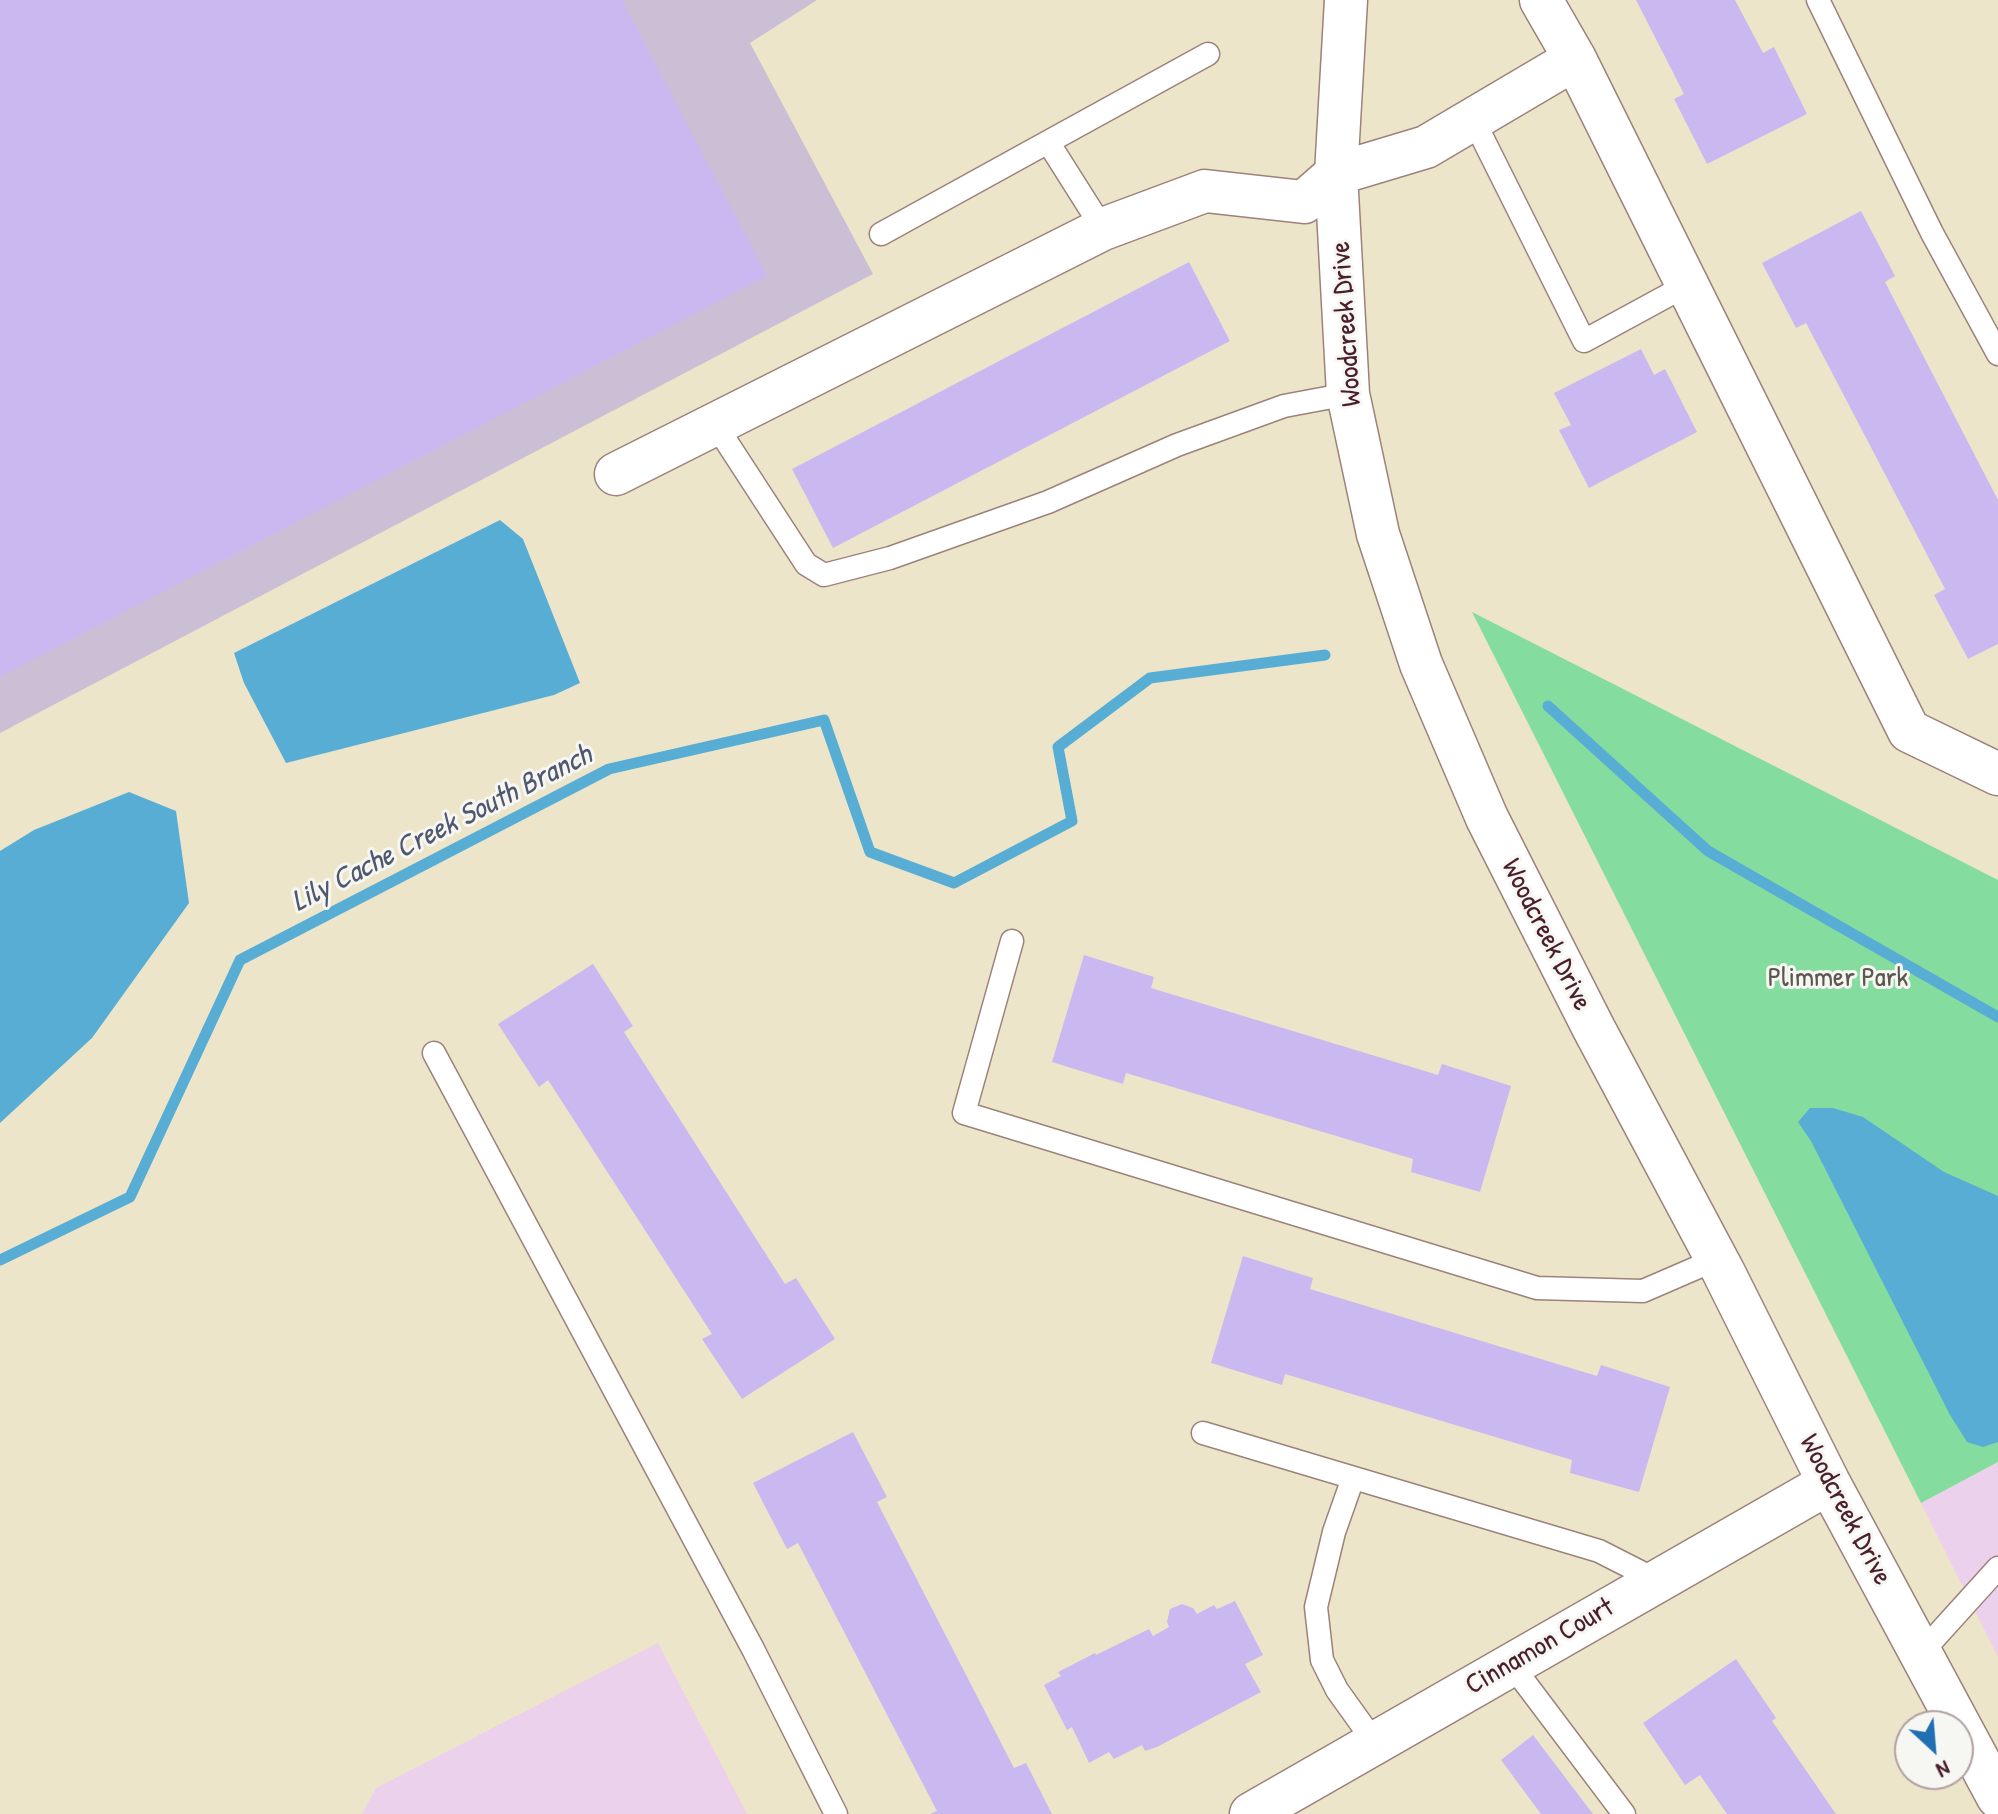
<!DOCTYPE html>
<style>
body{margin:0}
#map{position:relative;width:1998px;height:1814px;overflow:hidden;background:#ede5c9;font-family:"Patrick Hand",sans-serif}
canvas{display:block}
.north{position:absolute;left:1894px;top:1710px;width:80px;height:80px;box-sizing:border-box;background:#f6f6f2;border:2px solid #b1a0a2;border-radius:50%;rotate:154deg;font-size:22px;font-weight:700;line-height:32px;text-align:center;color:#4a1f2b}
.north::after{content:'';display:block;margin:auto;width:28px;height:36px;background:#1f6fb2;clip-path:polygon(50% 0,100% 100%,50% 72%,0 100%)}
</style>
<div id="map">
<canvas width="1998" height="1814"></canvas>
<div class="north">N</div>
</div>
<script>
const ctx = document.querySelector('canvas').getContext('2d');
ctx.lineJoin = 'round';
function paint(path, color) {
  ctx.fillStyle = color;
  ctx.fill(path, 'evenodd');
}
function toPath(rows) {
  const path = new Path2D();
  for (const r of rows) {
    path.moveTo(r[0], r[1]);
    for (let i = 2; i < r.length; i += 2) path.lineTo(r[i], r[i + 1]);
  }
  return path;
}
function strokePath(path, color, width, dash) {
  ctx.strokeStyle = color;
  ctx.lineWidth = width;
  ctx.lineCap = dash ? 'butt' : 'round';
  ctx.setLineDash(dash || []);
  ctx.stroke(path);
}
function label(font, color, halo, rows, align = 'center') {
  ctx.font = font + ' "Patrick Hand",sans-serif';
  ctx.lineWidth = 6;
  ctx.setLineDash([]);
  ctx.textBaseline = 'middle';
  ctx.strokeStyle = halo;
  ctx.fillStyle = color;
  for (const [text, x, y, turn = 0] of rows) {
    ctx.save();
    ctx.translate(x, y);
    ctx.rotate((+turn || 0) * Math.PI / 180);
    ctx.textAlign = isNaN(turn) ? turn : align;
    if (halo) ctx.strokeText(text, 0, 0);
    ctx.fillText(text, 0, 0);
    ctx.restore();
  }
}
paint(toPath([
 [1998,1462,1998,1657,1921,1503],
 [658,1643,747,1814,362,1814,376,1788]
]), '#ebd1eb');
paint(toPath([
 [0,0,817,0,750,43,873,274,0,733]
]), '#cbbfd5');
paint(toPath([
 [1472,612,1998,880,1998,1462,1921,1503]
]), '#85dc9f');
paint(toPath([
 [500,520,523,539,580,683,554,695,286,763,244,683,234,653],
 [129,792,176,811,189,903,92,1038,0,1123,0,851,34,830],
 [1810,1108,1833,1108,1863,1117,1944,1172,1998,1196,1998,1442,1983,1447,1967,1442,1950,1415,1811,1141,1798,1122]
]), '#58add4');
strokePath(toPath([
 [1548,706,1708,851,1998,1017],
 [0,1260,130,1197,240,960,609,769,824,720,870,852,954,883,1072,821,1058,747,1150,678,1325,655]
]), '#58add4', 11);
paint(toPath([
 [0,0,622,0,767,276,0,677],
 [1636,0,1735,0,1763,53,1774,47,1807,114,1707,164,1674,99,1684,94],
 [1861,211,1895,276,1885,282,1998,500,1998,644,1968,659,1934,595,1945,589,1806,323,1796,328,1762,263],
 [1189,262,1230,341,833,548,792,469],
 [1641,349,1654,375,1665,369,1697,432,1589,488,1559,430,1571,425,1554,393],
 [1084,955,1154,977,1151,988,1438,1075,1442,1064,1511,1086,1480,1192,1411,1172,1413,1159,1126,1073,1123,1084,1052,1062],
 [593,964,633,1026,624,1032,785,1284,796,1278,835,1339,742,1399,702,1339,712,1334,548,1080,539,1087,498,1024],
 [1243,1256,1313,1278,1310,1289,1597,1376,1601,1365,1670,1387,1639,1492,1570,1473,1572,1460,1285,1374,1282,1385,1211,1363],
 [853,1432,887,1497,877,1502,1014,1768,1026,1763,1052,1814,930,1814,937,1811,798,1543,787,1549,753,1483],
 [1235,1601,1263,1655,1245,1664,1261,1692,1157,1747,1145,1751,1142,1745,1114,1759,1109,1752,1089,1763,1072,1727,1067,1730,1044,1685,1061,1676,1058,1672,1095,1653,1096,1655,1149,1629,1153,1636,1169,1627,1167,1622,1170,1609,1182,1604,1193,1608,1197,1614,1214,1605,1217,1609],
 [1736,1659,1776,1718,1772,1721,1836,1814,1727,1814,1700,1775,1685,1785,1643,1723],
 [1533,1735,1593,1814,1541,1814,1501,1760]
]), '#cab9f1');
const service = toPath([
 [1818,0,1932,233,1998,354],
 [1473,119,1584,341,1687,285],
 [1048,142,1208,54],
 [881,234,1048,142,1103,229],
 [715,424,806,564,824,575,890,558,1048,502,1177,445,1284,406,1348,394],
 [1012,941,964,1113,1537,1288,1643,1291,1717,1259],
 [434,1053,753,1649,836,1814],
 [1203,1433,1599,1551,1656,1580],
 [1353,1478,1334,1532,1316,1607,1322,1660,1337,1690,1375,1743],
 [1921,1653,1998,1568],
 [1511,1664,1624,1814]
]);
const minor = toPath([
 [1346,0,1336,174,1348,394,1378,534,1421,664,1487,818,1593,1027,1723,1271,1829,1483,1998,1797],
 [1541,0,1575,59,1909,731,1998,774],
 [616,474,1103,229,1205,191,1304,202,1336,174,1426,147,1575,59],
 [1251,1814,1829,1483]
]);
strokePath(service, '#9c827a', 25);
strokePath(minor, '#9c827a', 45);
strokePath(service, '#fff', 22);
strokePath(minor, '#fff', 42);
label('28px', '#4a1f2b', '#f6f6f2', [
 ["Woodcreek Drive",1347,324,-94],
 ["Woodcreek Drive",1546,935,63],
 ["Woodcreek Drive",1845,1510,62],
 ["Cinnamon Court",1540,1647,-30]
]);
label('28px', '#5c584e', '#f6f6f2', [
 ["Plimmer Park",1838,979]
]);
label('italic 30px', '#50586f', '#f6f6f2', [
 ["Lily Cache Creek South Branch",442,829,-27]
]);
</script>
